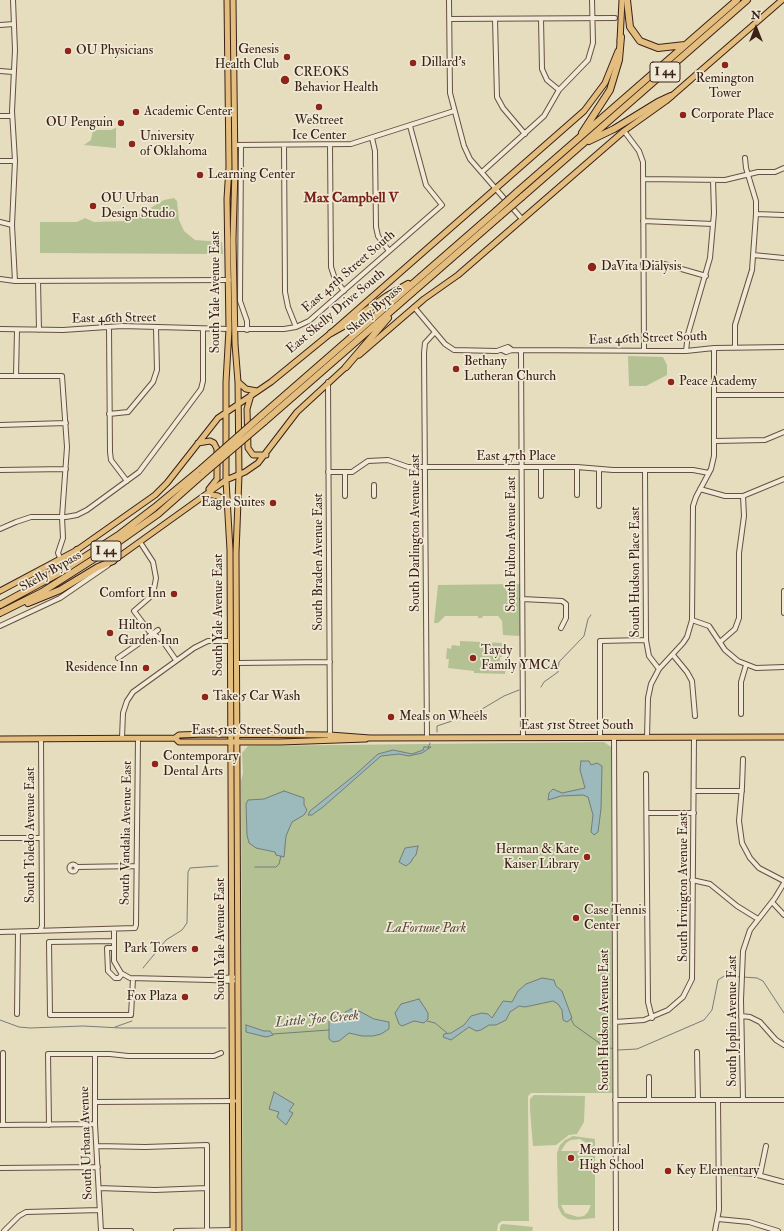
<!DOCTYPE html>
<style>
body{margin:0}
#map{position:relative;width:784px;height:1231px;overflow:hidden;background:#e6ddbe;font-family:"IM FELL Double Pica",serif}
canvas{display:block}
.north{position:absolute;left:736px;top:8px;width:40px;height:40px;-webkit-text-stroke:3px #efe9d5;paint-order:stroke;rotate:0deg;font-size:11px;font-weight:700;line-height:16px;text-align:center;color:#3b2117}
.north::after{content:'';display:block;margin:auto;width:14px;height:18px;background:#3b2117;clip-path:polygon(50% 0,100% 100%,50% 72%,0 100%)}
</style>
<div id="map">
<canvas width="784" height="1231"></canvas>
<div class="north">N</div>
</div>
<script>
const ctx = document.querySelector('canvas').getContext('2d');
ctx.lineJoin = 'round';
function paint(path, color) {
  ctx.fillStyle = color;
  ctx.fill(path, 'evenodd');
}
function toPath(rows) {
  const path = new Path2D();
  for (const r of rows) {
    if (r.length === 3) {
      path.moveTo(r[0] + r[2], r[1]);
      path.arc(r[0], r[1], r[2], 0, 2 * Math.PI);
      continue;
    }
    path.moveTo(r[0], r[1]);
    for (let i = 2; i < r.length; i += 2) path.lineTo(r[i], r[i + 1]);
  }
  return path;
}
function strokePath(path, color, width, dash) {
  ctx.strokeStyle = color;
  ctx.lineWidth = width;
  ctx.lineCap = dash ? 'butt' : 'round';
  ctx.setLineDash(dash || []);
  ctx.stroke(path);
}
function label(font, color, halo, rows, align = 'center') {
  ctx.font = font + ' "IM FELL Double Pica",serif';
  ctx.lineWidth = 3.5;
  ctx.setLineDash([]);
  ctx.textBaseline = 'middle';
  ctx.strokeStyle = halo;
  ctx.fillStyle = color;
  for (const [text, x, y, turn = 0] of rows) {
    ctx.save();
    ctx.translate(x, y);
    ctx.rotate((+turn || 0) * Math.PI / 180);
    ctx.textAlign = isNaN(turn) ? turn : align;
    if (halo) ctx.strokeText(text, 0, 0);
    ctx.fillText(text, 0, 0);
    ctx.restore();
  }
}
paint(toPath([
 [116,128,117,128,116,129,116,148,84,145,91,140,93,130,111,130],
 [174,198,177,201,179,220,184,231,195,240,222,242,223,254,40,253,40,222,77,222,85,218,94,222,128,221,164,200],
 [628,356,663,357,667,365,667,375,646,386,629,386],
 [520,584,520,634,519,636,503,635,502,621,498,616,483,616,482,618,478,618,478,616,445,616,438,623,434,623,438,585],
 [460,641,503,643,502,657,500,657,500,661,507,662,505,674,474,673,474,671,448,668,449,659,446,659,447,648,451,649,452,645,460,646],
 [604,742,611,747,613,1093,531,1093,528,1096,529,1221,502,1221,498,1224,497,1231,243,1231,241,781,243,773,242,753,248,746],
 [534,1095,585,1096,584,1122,577,1134,569,1135,556,1145,533,1146,530,1110,530,1099],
 [573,1136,595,1139,595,1218,574,1220,568,1219,562,1215,558,1207,557,1153,560,1145,565,1140],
 [580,1139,587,1143,590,1151,561,1151,566,1143,571,1140],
 [561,1205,591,1205,588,1212,584,1216,578,1217,565,1213],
 [502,1224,514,1225,533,1227,532,1231,500,1231,500,1227]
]), '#b3c193');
const water = toPath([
 [424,747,431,747,422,753,409,756,399,754,381,756,323,807,312,815,308,815,310,811,356,774,378,754,393,750,412,754,423,750,424,747],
 [581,761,589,761,591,765,597,763,602,766,601,809,598,832,594,835,591,832,593,815,588,797,583,795,561,796,548,800,549,793,553,789,562,793,585,788,580,770,581,761],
 [284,791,304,798,304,805,307,810,304,815,292,822,286,836,284,857,276,855,275,852,256,848,249,843,247,835,246,804,248,800,264,799,284,791],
 [418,846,416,855,413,858,411,862,406,866,399,862,405,848,418,846],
 [542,978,554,980,556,986,562,991,572,1018,567,1022,563,1020,562,1010,558,1004,553,1001,525,1007,519,1006,510,1012,506,1020,496,1025,489,1025,481,1030,476,1031,469,1027,451,1040,443,1037,444,1034,451,1033,464,1025,471,1016,482,1013,488,1014,492,1018,503,1001,512,1002,518,991,526,984,542,978],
 [419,999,428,1013,428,1019,424,1023,414,1021,402,1026,399,1024,395,1013,401,1004,419,999],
 [351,1009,359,1011,374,1019,389,1022,389,1029,381,1034,373,1036,362,1036,349,1033,339,1041,333,1042,329,1039,329,1021,351,1009],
 [246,1025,264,1031,270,1031,273,1035,266,1037,246,1032,246,1025],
 [274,1092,294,1104,289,1111,293,1113,286,1125,277,1117,279,1112,269,1109,274,1092]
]);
paint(water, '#9cb9bc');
strokePath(water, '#757c7a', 1);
strokePath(toPath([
 [541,687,544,682,558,672,559,662,584,636,588,619,591,615],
 [437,732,437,726,452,721,456,718,461,718,477,712,504,696,519,690],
 [428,748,430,743],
 [255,867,276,867,279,864,281,856],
 [143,968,166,940,182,930,187,923,188,872,190,868,218,866],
 [743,977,757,978,763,981,784,1013],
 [571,1019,574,1025,605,1047,615,1049],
 [0,1020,19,1027,30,1028,83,1026,121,1028,226,1028],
 [427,1021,435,1023,447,1033],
 [115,1027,132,1021],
 [273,1034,329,1030],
 [618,1050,637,1049,704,1020,712,1010,718,980,724,976,740,977]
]), '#757c7a', 1);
const minor = toPath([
 [13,0,15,50,12,111,15,161,12,225,15,281],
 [449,0,450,93,464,146,470,159,522,219],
 [449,19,615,18],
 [495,19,497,97,503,108,525,134],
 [541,19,542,69,547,80,559,90],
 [0,25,14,24],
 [0,71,13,72],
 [0,116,12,116],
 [624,131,639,151,643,162,644,351],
 [372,138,375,151,376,227,378,236,389,251],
 [235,145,351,144,454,111],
 [241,145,240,301,247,321,247,330],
 [284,145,285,292,288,307,296,327],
 [330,145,331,267,335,279,344,291],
 [0,161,15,161],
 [482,172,544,116,559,90,588,60,593,43,592,0],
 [643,179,725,180,758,172,775,172,784,168],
 [756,214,784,215],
 [643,221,713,224],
 [0,222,12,225],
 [753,255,784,258],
 [643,264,664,264,706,276],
 [0,279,15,281,229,280],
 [38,281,39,330],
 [414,307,445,344,454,350,497,351,508,347,512,350],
 [109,327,110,452,111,460,127,481],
 [0,329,63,330,122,326,229,329],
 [235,329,284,329,296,327,309,321,442,205,426,185,410,126],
 [735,347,735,325,752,270,756,214,756,201,746,168,745,158],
 [502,350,506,352,512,350,686,351,714,348,784,347],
 [521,351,523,737],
 [686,351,688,334,710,258,714,213,713,180],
 [0,376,62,376,67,447,62,517,63,538,58,553,61,560],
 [16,376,17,330],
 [328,382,330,738],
 [714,395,784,395],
 [109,414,128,412,153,382,157,370,156,328],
 [0,425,66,423],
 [715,441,765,440,784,432],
 [577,467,577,495],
 [599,469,599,506],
 [0,470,66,469],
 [645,470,646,640,649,656,659,669],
 [328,472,352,472,368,461,388,460,408,467,577,467,613,470,693,470,709,473],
 [345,472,345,496],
 [700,489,725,496,743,496,784,479],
 [374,496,374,485],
 [541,496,541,467],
 [0,529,16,522,31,517,66,517,77,515,87,510,139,472,201,389,203,381,203,329],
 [140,542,153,562,156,578,154,589,149,598,134,611,149,631,162,640,176,660],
 [784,591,784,613],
 [522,599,562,601,566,604,566,618,561,628],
 [692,620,709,626,725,650,738,661,756,668,784,667],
 [0,626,60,598,108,565],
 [720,642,735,629,739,618,739,553,744,516,743,496],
 [673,655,687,672,692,681,695,716],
 [118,658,158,630],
 [237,663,330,662],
 [741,714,741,682,746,665],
 [614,737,616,1231],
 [647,737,648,698,651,684,659,669,683,643,687,637,692,620,693,506,696,497,711,469,714,456,714,348],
 [122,738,123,713,127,701,133,692,194,648,208,641,230,641],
 [427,738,424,353,425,343,435,332],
 [600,738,600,641,646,640],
 [743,759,742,787,739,821,742,843,750,858,759,868,784,881],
 [646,774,648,1002,652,1018],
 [694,791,742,791],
 [647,813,694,813],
 [0,838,41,838],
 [73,868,3.5],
 [77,867,136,866],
 [692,880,710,884,737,906,758,919],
 [772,902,784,915],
 [40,930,42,926,41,739],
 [114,930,114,961,121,973,130,978,210,980,233,977],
 [0,932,135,928,136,925,138,738],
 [114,941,49,942,50,1015,131,1015,133,979],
 [114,948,107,948,108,971,115,978,119,978,122,974],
 [210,980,233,981],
 [17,1014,18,932],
 [741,1016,750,1017,760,1022,776,1040,784,1045],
 [615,1022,644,1020,668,1010,683,997,692,979,694,737],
 [697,1052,698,1100],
 [95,1054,95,1124,101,1231],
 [615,1100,784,1100],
 [649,1100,649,1077],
 [743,1100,741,1000,743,951,750,930,775,898,784,883],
 [95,1102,234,1101],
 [0,1125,95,1124],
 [3,1125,3,1053],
 [49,1125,48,1054,110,1054,128,1056,214,1056,221,1053],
 [97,1146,145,1147,207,1145,207,1230],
 [0,1168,98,1167],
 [718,1172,754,1174,784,1182],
 [760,1175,766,1146],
 [99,1188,155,1190,207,1188],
 [718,1219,749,1222,778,1231],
 [4,1231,19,1216,26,1212,100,1210],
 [101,1231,131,1231],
 [176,1231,233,1230],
 [715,1231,719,1210,718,1100]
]);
const major = toPath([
 [227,0,229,167,227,199,229,329,226,382,226,480,230,550,233,1231],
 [233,0,235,169,233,239,235,344,238,382,239,475,236,553,239,1231],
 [620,41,622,0],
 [359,355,424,299,458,275,624,131,666,101,782,0],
 [238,382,246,389,257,391],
 [251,395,247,409,248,448,253,455,266,455],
 [198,443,210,441,214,443,217,449,217,479,209,489],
 [207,494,218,496,227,502],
 [113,561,226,480,245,472,258,463,297,412,348,365],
 [0,591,77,550,155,495,167,483,218,418,271,382,331,333,584,111,605,83,618,51],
 [175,738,179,742,280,742,366,739],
 [0,739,175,738,179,735,207,734,330,735,370,738,784,737]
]);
const highway = toPath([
 [627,0,630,27,640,41,658,48,685,45],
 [582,133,610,90,619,60,621,37],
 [589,141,614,129,658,102,671,96],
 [517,192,737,0],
 [522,197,747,0],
 [331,333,347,324,387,296,408,284],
 [346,367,388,318],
 [261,416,496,211],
 [264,422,500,216],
 [50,575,73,557,77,550],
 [28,603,60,590,98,567,113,561],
 [0,605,61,572,120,534,154,508,201,469],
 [0,613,42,592,97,557,158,514,202,475]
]);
strokePath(minor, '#665041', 6);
strokePath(major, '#3b2117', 7);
strokePath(highway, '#3b2117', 8);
strokePath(minor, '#efe9d5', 4);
strokePath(major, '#e3be7f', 5);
strokePath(highway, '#e3be7f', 6);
const highwayBridge = toPath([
 [496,211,517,192],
 [500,216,522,197],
 [201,469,261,416],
 [202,475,264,422]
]);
strokePath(highwayBridge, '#3b2117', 8, []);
strokePath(highwayBridge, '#e3be7f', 6);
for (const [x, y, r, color] of [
 [68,51,4,"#8f2418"],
 [287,57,4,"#8f2418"],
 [413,63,4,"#8f2418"],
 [725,65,4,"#8f2418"],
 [285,80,5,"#8f2418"],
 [319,107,4,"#8f2418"],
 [136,112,4,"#8f2418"],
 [683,115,4,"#8f2418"],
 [121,123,4,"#8f2418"],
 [132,144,4,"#8f2418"],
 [200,175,4,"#8f2418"],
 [93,206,4,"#8f2418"],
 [592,267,5,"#8f2418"],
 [456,369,4,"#8f2418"],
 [671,382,4,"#8f2418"],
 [273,503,4,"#8f2418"],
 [174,594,4,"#8f2418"],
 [110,633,4,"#8f2418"],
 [473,658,4,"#8f2418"],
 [146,668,4,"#8f2418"],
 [205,697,4,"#8f2418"],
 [391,717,4,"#8f2418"],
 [155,764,4,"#8f2418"],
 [587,857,4,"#8f2418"],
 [576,918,4,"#8f2418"],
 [195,949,4,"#8f2418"],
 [185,997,4,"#8f2418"],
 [571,1158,4,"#8f2418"],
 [668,1171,4,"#8f2418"]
]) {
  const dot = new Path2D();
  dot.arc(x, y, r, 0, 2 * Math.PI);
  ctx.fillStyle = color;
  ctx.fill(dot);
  strokePath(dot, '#efe9d5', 1.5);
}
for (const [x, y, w] of [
 [665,72,30],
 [106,551,30]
]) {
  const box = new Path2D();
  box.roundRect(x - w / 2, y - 10, w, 20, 3);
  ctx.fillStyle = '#efe9d5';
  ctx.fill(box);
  strokePath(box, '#3b2117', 1);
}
label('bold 12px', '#3b2117', null, [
 ["I 44",665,72],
 ["I 44",106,551]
]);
label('13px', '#3b2117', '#efe9d5', [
 ["Genesis",279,50,"right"],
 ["Health Club",279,65,"right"],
 ["OU Physicians",76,51],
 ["Dillard's",421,63],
 ["CREOKS",294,73],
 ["Behavior Health",294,88],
 ["Remington",725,79,"center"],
 ["Tower",725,94,"center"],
 ["Academic Center",144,112],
 ["Corporate Place",691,115],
 ["WeStreet",319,121,"center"],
 ["Ice Center",319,136,"center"],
 ["OU Penguin",113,123,"right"],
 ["University",140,137],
 ["of Oklahoma",140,152],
 ["Learning Center",208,175],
 ["OU Urban",101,199],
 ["Design Studio",101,214],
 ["DaVita Dialysis",601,267],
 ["Bethany",464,362],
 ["Lutheran Church",464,377],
 ["Peace Academy",679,382],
 ["Eagle Suites",265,503,"right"],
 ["Comfort Inn",166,594,"right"],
 ["Hilton",118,626],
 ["Garden Inn",118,641],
 ["Taydy",481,651],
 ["Family YMCA",481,666],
 ["Residence Inn",138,668,"right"],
 ["Take 5 Car Wash",213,697],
 ["Meals on Wheels",399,717],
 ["Contemporary",163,757],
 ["Dental Arts",163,772],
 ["Herman & Kate",579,850,"right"],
 ["Kaiser Library",579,865,"right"],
 ["Case Tennis",584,911],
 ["Center",584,926],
 ["Park Towers",187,949,"right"],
 ["Fox Plaza",177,997,"right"],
 ["Memorial",579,1151],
 ["High School",579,1166],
 ["Key Elementary",676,1171]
], 'left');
label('13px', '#3b2117', '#efe9d5', [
 ["East 45th Street South",349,272,-41],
 ["South Yale Avenue East",216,292,-90],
 ["Skelly Bypass",375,310,-41],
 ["East Skelly Drive South",336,312,-40],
 ["East 46th Street",114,319,-1],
 ["East 46th Street South",648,339,-2],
 ["East 47th Place",516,457],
 ["South Darlington Avenue East",416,533,-90],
 ["South Fulton Avenue East",512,544,-90],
 ["South Braden Avenue East",319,562,-90],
 ["Skelly Bypass",51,572,-30],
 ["South Hudson Place East",636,572,-90],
 ["South Yale Avenue East",219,615,-90],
 ["East 51st Street South",577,726],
 ["East 51st Street South",248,731],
 ["South Vandalia Avenue East",127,833,-89],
 ["South Toledo Avenue East",31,835,-90],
 ["South Irvington Avenue East",684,887,-90],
 ["South Yale Avenue East",221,939,-90],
 ["South Hudson Avenue East",605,1020,-90],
 ["South Joplin Avenue East",733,1021,-90],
 ["South Urbana Avenue",87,1143,-92]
]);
label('italic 13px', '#594936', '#efe9d5', [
 ["LaFortune Park",426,929]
]);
label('bold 14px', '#7a1f14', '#efe9d5', [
 ["Max Campbell V",351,199]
]);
label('italic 14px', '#584f49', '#efe9d5', [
 ["Little Joe Creek",317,1020,-5]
]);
</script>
